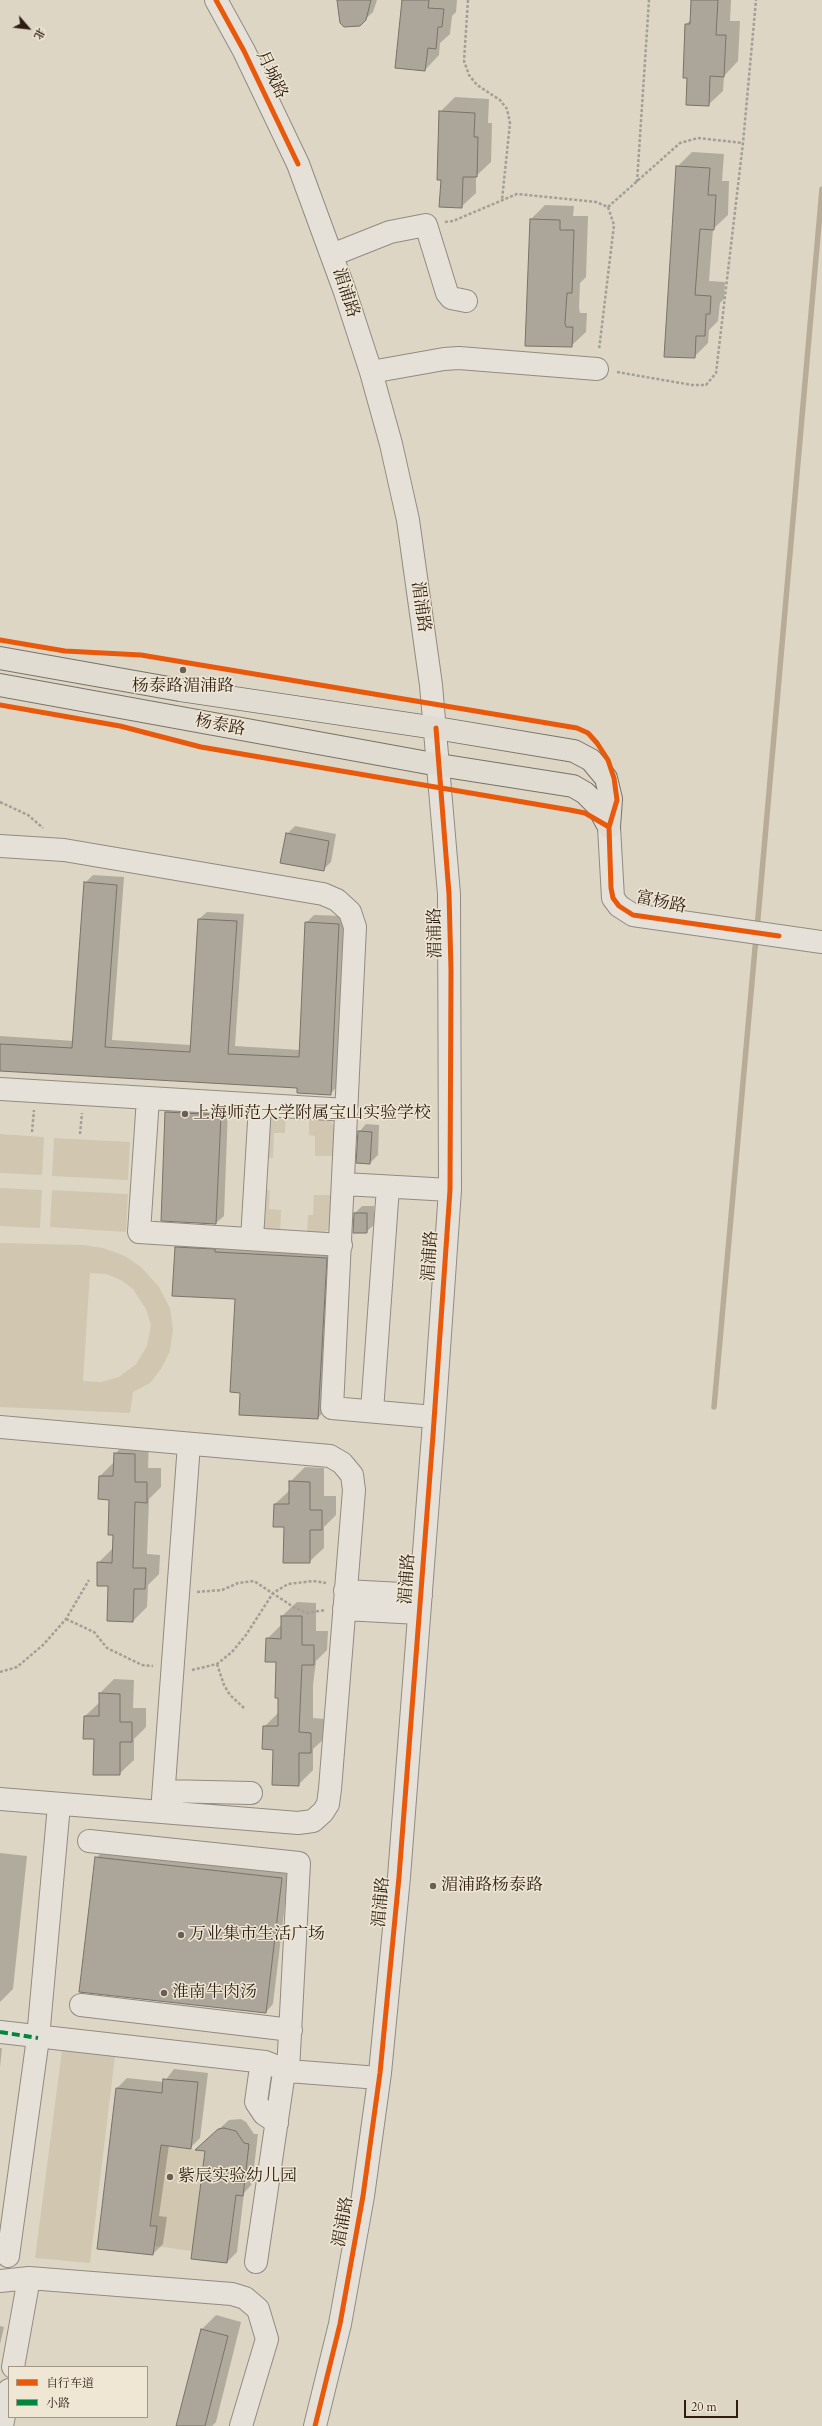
<!DOCTYPE html>
<meta charset="utf-8">
<style>
body{margin:0}
#map{position:relative;width:822px;height:2426px;overflow:hidden;background:#ddd6c5;font-family:Cardo,"Noto Serif SC",serif}
canvas{display:block}
.legend{position:absolute;left:8px;top:2366px;width:140px;height:52px;box-sizing:border-box;background:#efe7d3;border:1px solid #a29687;margin:0;padding:5px 7px;list-style:none;font-size:12px;color:#2e1d14}
.legend li{display:flex;align-items:center;gap:8px;height:20px}
.legend b{width:20px;border:1px solid #a29687}
.north{position:absolute;left:8px;top:8px;width:40px;height:40px;-webkit-text-stroke:3px #efe7d3;paint-order:stroke;rotate:118deg;font-size:11px;font-weight:700;line-height:16px;text-align:center;color:#2e1d14}
.north::after{content:'';display:block;margin:auto;width:14px;height:18px;background:#2e1d14;clip-path:polygon(50% 0,100% 100%,50% 72%,0 100%)}
.scale{position:absolute;left:684px;top:2400px;width:54px;height:18px;box-sizing:border-box;border:2px solid #2e1d14;border-top:0;padding-left:5px;font-size:12px;line-height:14px;white-space:nowrap;color:#2e1d14;-webkit-text-stroke:3px #efe7d3;paint-order:stroke}
</style>
<div id="map">
<canvas width="822" height="2426"></canvas>
<ul class="legend">
<li><b style="height:5px;background:#e8590c"></b>自行车道</li>
<li><b style="height:5px;background:#00873e"></b>小路</li>
</ul>
<div class="north">北</div>
<div class="scale">20 m</div>
</div>
<script>
const ctx = document.querySelector('canvas').getContext('2d');
ctx.lineJoin = 'round';
function paint(path, color) {
  ctx.fillStyle = color;
  ctx.fill(path, 'evenodd');
}
function toPath(rows) {
  const path = new Path2D();
  for (const r of rows) {
    path.moveTo(r[0], r[1]);
    for (let i = 2; i < r.length; i += 2) path.lineTo(r[i], r[i + 1]);
  }
  return path;
}
function strokePath(path, color, width, dash) {
  ctx.strokeStyle = color;
  ctx.lineWidth = width;
  ctx.lineCap = dash ? 'butt' : 'round';
  ctx.setLineDash(dash || []);
  ctx.stroke(path);
}
function label(font, color, halo, rows, align = 'center') {
  ctx.font = font + ' Cardo,"Noto Serif SC",serif';
  ctx.lineWidth = 3;
  ctx.setLineDash([]);
  ctx.textBaseline = 'middle';
  ctx.strokeStyle = halo;
  ctx.fillStyle = color;
  for (const [text, x, y, turn = 0] of rows) {
    ctx.save();
    ctx.translate(x, y);
    ctx.rotate((+turn || 0) * Math.PI / 180);
    ctx.textAlign = isNaN(turn) ? turn : align;
    if (halo) ctx.strokeText(text, 0, 0);
    ctx.fillText(text, 0, 0);
    ctx.restore();
  }
}
paint(toPath([
 [277,1113,286,1113,285,1133,274,1133,273,1158,261,1158,269,1120],
 [309,1114,325,1117,334,1125,337,1133,336,1156,315,1156,315,1136,309,1135],
 [0,1134,44,1137,42,1175,0,1173],
 [54,1138,130,1142,128,1180,52,1176],
 [0,1188,42,1190,40,1228,0,1226],
 [52,1190,128,1194,126,1232,50,1227],
 [260,1190,270,1190,269,1209,281,1210,280,1235,266,1231,261,1226],
 [314,1195,335,1195,333,1222,327,1231,317,1236,307,1236,308,1215,313,1215],
 [0,1243,83,1245,103,1248,125,1256,141,1267,159,1287,170,1308,173,1329,170,1351,161,1369,150,1383,133,1392,130,1413,0,1407],
 [90,1273,106,1274,121,1280,133,1289,146,1309,151,1325,147,1346,136,1364,119,1377,101,1382,83,1381],
 [62,2050,115,2056,90,2263,35,2258],
 [161,2145,211,2152,202,2171,192,2251,155,2246,157,2227,150,2226]
]), '#d1c7b0');
paint(toPath([
 [338,0,377,0,373,12,359,25],
 [403,0,457,0,456,12,452,16,450,34,440,43,439,55,425,70],
 [692,0,731,0,730,21,740,21,738,61,724,76,723,91,708,105,688,77,686,25,691,19],
 [455,97,489,99,488,123,492,123,491,162,476,176,476,193,461,207,442,179,440,112],
 [692,152,724,154,722,181,729,181,728,215,713,229,709,281,725,282,724,299,720,303,718,321,709,330,708,343,694,357,677,167],
 [545,205,574,206,573,216,588,216,586,277,580,283,579,308,580,313,587,313,586,332,571,346,531,219],
 [295,826,336,834,331,862,323,870,287,834],
 [93,875,124,877,112,1040,191,1045,199,919,207,912,244,914,235,1046,300,1050,306,923,314,915,346,916,338,1086,330,1094,298,1087,0,1070,0,1036,74,1041,85,883],
 [174,1104,228,1108,224,1216,216,1223,162,1220,166,1112],
 [366,1124,379,1125,378,1155,370,1163,357,1162,359,1132],
 [362,1206,374,1206,374,1225,366,1232,355,1213],
 [183,1240,334,1250,325,1410,318,1418,242,1392,236,1298,176,1247],
 [129,1439,149,1440,148,1468,161,1468,161,1487,149,1499,147,1554,160,1555,159,1574,148,1585,147,1607,133,1621,109,1585,98,1563,113,1548,114,1534,110,1499,100,1476,114,1462,115,1454],
 [305,1467,324,1468,324,1496,336,1496,336,1515,324,1527,324,1548,309,1562,275,1504,290,1490,290,1482],
 [297,1602,316,1603,316,1631,328,1631,327,1650,316,1661,313,1685,313,1718,325,1719,325,1738,313,1749,313,1770,298,1785,274,1749,264,1727,279,1712,277,1661,267,1639,281,1625,282,1616],
 [114,1679,134,1680,133,1708,146,1708,146,1727,134,1739,134,1760,119,1774,95,1738,85,1716,100,1702,100,1693],
 [104,1850,289,1871,273,2004,266,2012,96,1858],
 [0,1853,27,1856,13,1989,0,2002],
 [0,2048,2,2048,0,2067],
 [174,2069,208,2073,200,2138,190,2148,169,2145,159,2216,167,2217,163,2244,153,2254,117,2088,127,2078,164,2082],
 [241,2119,246,2122,254,2134,258,2134,252,2184,244,2193,237,2252,227,2262,207,2140,229,2120],
 [216,2315,241,2322,216,2422,212,2426,177,2426,202,2329],
 [0,2326,4,2327,0,2344]
]), '#0003');
strokePath(toPath([
 [757,929,822,189],
 [714,1407,756,937]
]), '#b8ac96', 5.5);
const building = toPath([
 [337,0,371,0,366,20,360,26,344,27,340,23,337,0],
 [402,0,429,0,428,8,444,9,442,27,438,27,436,49,428,48,425,71,395,68,402,0],
 [691,0,718,0,716,35,726,35,724,77,710,76,709,106,686,105,687,78,683,78,685,24,690,24,691,0],
 [439,111,475,113,474,137,478,137,477,177,463,177,462,208,439,207,441,180,437,180,439,111],
 [676,166,710,168,708,195,716,195,714,230,700,229,695,295,711,296,710,314,706,314,705,336,696,336,695,358,664,357,676,166],
 [530,219,560,220,560,230,574,230,572,293,567,293,565,323,566,327,573,327,572,347,525,346,530,219],
 [286,833,329,841,324,871,280,863,286,833],
 [84,882,117,885,105,1047,190,1052,198,919,237,921,228,1054,299,1057,305,922,339,924,331,1095,297,1093,297,1088,0,1071,0,1044,72,1048,84,882],
 [165,1112,221,1115,216,1224,161,1221,165,1112],
 [358,1131,372,1132,370,1164,356,1163,358,1131],
 [354,1213,367,1213,367,1233,353,1233,354,1213],
 [175,1247,215,1249,215,1252,327,1258,318,1419,239,1415,240,1393,230,1392,235,1299,172,1296,175,1247],
 [114,1453,135,1454,135,1482,147,1482,147,1503,135,1502,133,1568,146,1568,145,1589,134,1589,133,1622,107,1621,108,1586,97,1586,97,1562,112,1563,113,1535,108,1535,109,1500,98,1499,99,1476,113,1476,114,1453],
 [289,1481,310,1482,310,1510,322,1510,322,1530,310,1530,310,1563,283,1563,284,1527,273,1527,274,1504,289,1504,289,1481],
 [281,1616,302,1616,302,1645,314,1645,314,1665,302,1665,299,1732,311,1733,311,1753,299,1753,299,1786,272,1785,273,1750,262,1749,263,1726,278,1726,278,1698,275,1698,276,1662,265,1662,266,1638,281,1639,281,1616],
 [99,1693,120,1694,120,1722,132,1722,132,1742,120,1742,120,1775,93,1775,94,1739,83,1739,84,1716,99,1716,99,1693],
 [95,1857,282,1878,266,2013,79,1992,95,1857],
 [163,2079,198,2082,191,2149,161,2145,150,2226,157,2226,153,2255,97,2249,116,2088,162,2093,163,2079],
 [224,2128,236,2131,244,2143,249,2144,243,2196,236,2195,227,2263,191,2259,205,2151,195,2150,218,2129,224,2128],
 [201,2329,228,2336,205,2426,176,2426,201,2329]
]);
paint(building, '#aca59a');
strokePath(building, '#787268', 1);
const minor = toPath([
 [216,0,244,51,298,164,345,292,371,372,391,444,408,520,431,685,449,894,450,1190,433,1435,399,1877,380,2073,363,2196,340,2324,315,2426],
 [332,255,390,232,426,225,447,293,451,298,466,301],
 [371,372,444,359,459,358,597,369],
 [609,827,613,898,619,906,633,915,822,942],
 [0,846,64,850,323,894,337,900,350,912,355,927,332,1408,434,1417],
 [0,1089,347,1110],
 [148,1098,139,1232,341,1245],
 [344,1184,450,1190],
 [252,1239,260,1105],
 [372,1411,388,1187],
 [0,1427,330,1456,342,1463,352,1475,354,1490,330,1789,328,1804,323,1812,313,1821,298,1823,0,1799],
 [345,1591,421,1595],
 [344,1609,419,1613],
 [164,1791,251,1793],
 [162,1812,189,1444],
 [89,1841,299,1863,288,2071,283,2079,256,2262],
 [81,2005,291,2030],
 [0,2032,265,2062,288,2071,379,2078],
 [265,2062,260,2074,256,2102,264,2114,277,2123],
 [8,2256,38,2038,59,1805],
 [0,2281,29,2278,232,2294,245,2298,258,2309,267,2339,241,2426],
 [13,2367,29,2278],
 [2,2426,9,2390]
]);
const major = toPath([
 [0,658,180,690,436,728,574,751,591,760,606,778,611,799,609,827],
 [0,685,439,765,573,786,585,793,597,805,609,827]
]);
strokePath(minor, '#918b80', 24);
strokePath(major, '#787268', 24);
strokePath(toPath([
 [468,0,464,61,469,75,477,85,500,100,507,109,510,123,502,200],
 [637,182,649,0],
 [608,207,680,143,698,138,743,143],
 [445,222,453,221,517,194,596,202,608,207,614,225,599,350],
 [617,372,692,385,706,385,716,373,743,143,756,0],
 [0,802,28,815,43,828],
 [32,1132,34,1110],
 [80,1134,82,1113],
 [197,1592,222,1590,238,1583,254,1581,295,1608,307,1613,325,1610],
 [66,1619,94,1632,107,1648,142,1665,153,1666],
 [217,1664,224,1685,230,1695,244,1708],
 [192,1670,217,1664,232,1652,246,1635,273,1593,288,1584,313,1581,326,1583],
 [0,1672,17,1667,43,1645,66,1619,89,1580]
]), '#a39f98', 2.5, [3, 2]);
strokePath(minor, '#e5e1d9', 22);
strokePath(major, '#e0dcd2', 22);
strokePath(toPath([
 [0,2032,38,2038]
]), '#00873e', 4, [8, 4]);
strokePath(toPath([
 [216,0,244,51,298,164],
 [0,640,65,651,141,655,577,728,588,733,597,743,608,760,614,778,617,800,609,827,611,888,613,898,619,906,633,915,779,936],
 [0,705,120,726,201,747,570,810,585,813,609,827],
 [315,2426,340,2324,363,2196,380,2073,399,1877,433,1435,450,1190,451,970,449,894,436,728]
]), '#e8590c', 5);
for (const [x, y, r, color] of [
 [183,670,4,"#6b5e52"],
 [185,1114,4,"#6b5e52"],
 [433,1886,4,"#6b5e52"],
 [181,1935,4,"#6b5e52"],
 [164,1993,4,"#6b5e52"],
 [170,2177,4,"#6b5e52"]
]) {
  const dot = new Path2D();
  dot.arc(x, y, r, 0, 2 * Math.PI);
  ctx.fillStyle = color;
  ctx.fill(dot);
  strokePath(dot, '#efe7d3', 1.5);
}
label('17px', '#2e1d14', '#efe7d3', [
 ["月城路",271,75,65],
 ["湄浦路",345,293,72],
 ["湄浦路",420,607,82],
 ["杨泰路",220,726,11],
 ["富杨路",661,903,12],
 ["湄浦路",436,933,-91],
 ["湄浦路",431,1256,-86],
 ["湄浦路",408,1579,-86],
 ["湄浦路",382,1902,-85],
 ["湄浦路",344,2222,-80]
]);
label('17px', '#2e1d14', '#efe7d3', [
 ["杨泰路湄浦路",183,687,"center"],
 ["上海师范大学附属宝山实验学校",193,1114],
 ["湄浦路杨泰路",441,1886],
 ["万业集市生活广场",189,1935],
 ["淮南牛肉汤",172,1993],
 ["紫辰实验幼儿园",178,2177]
], 'left');
</script>
